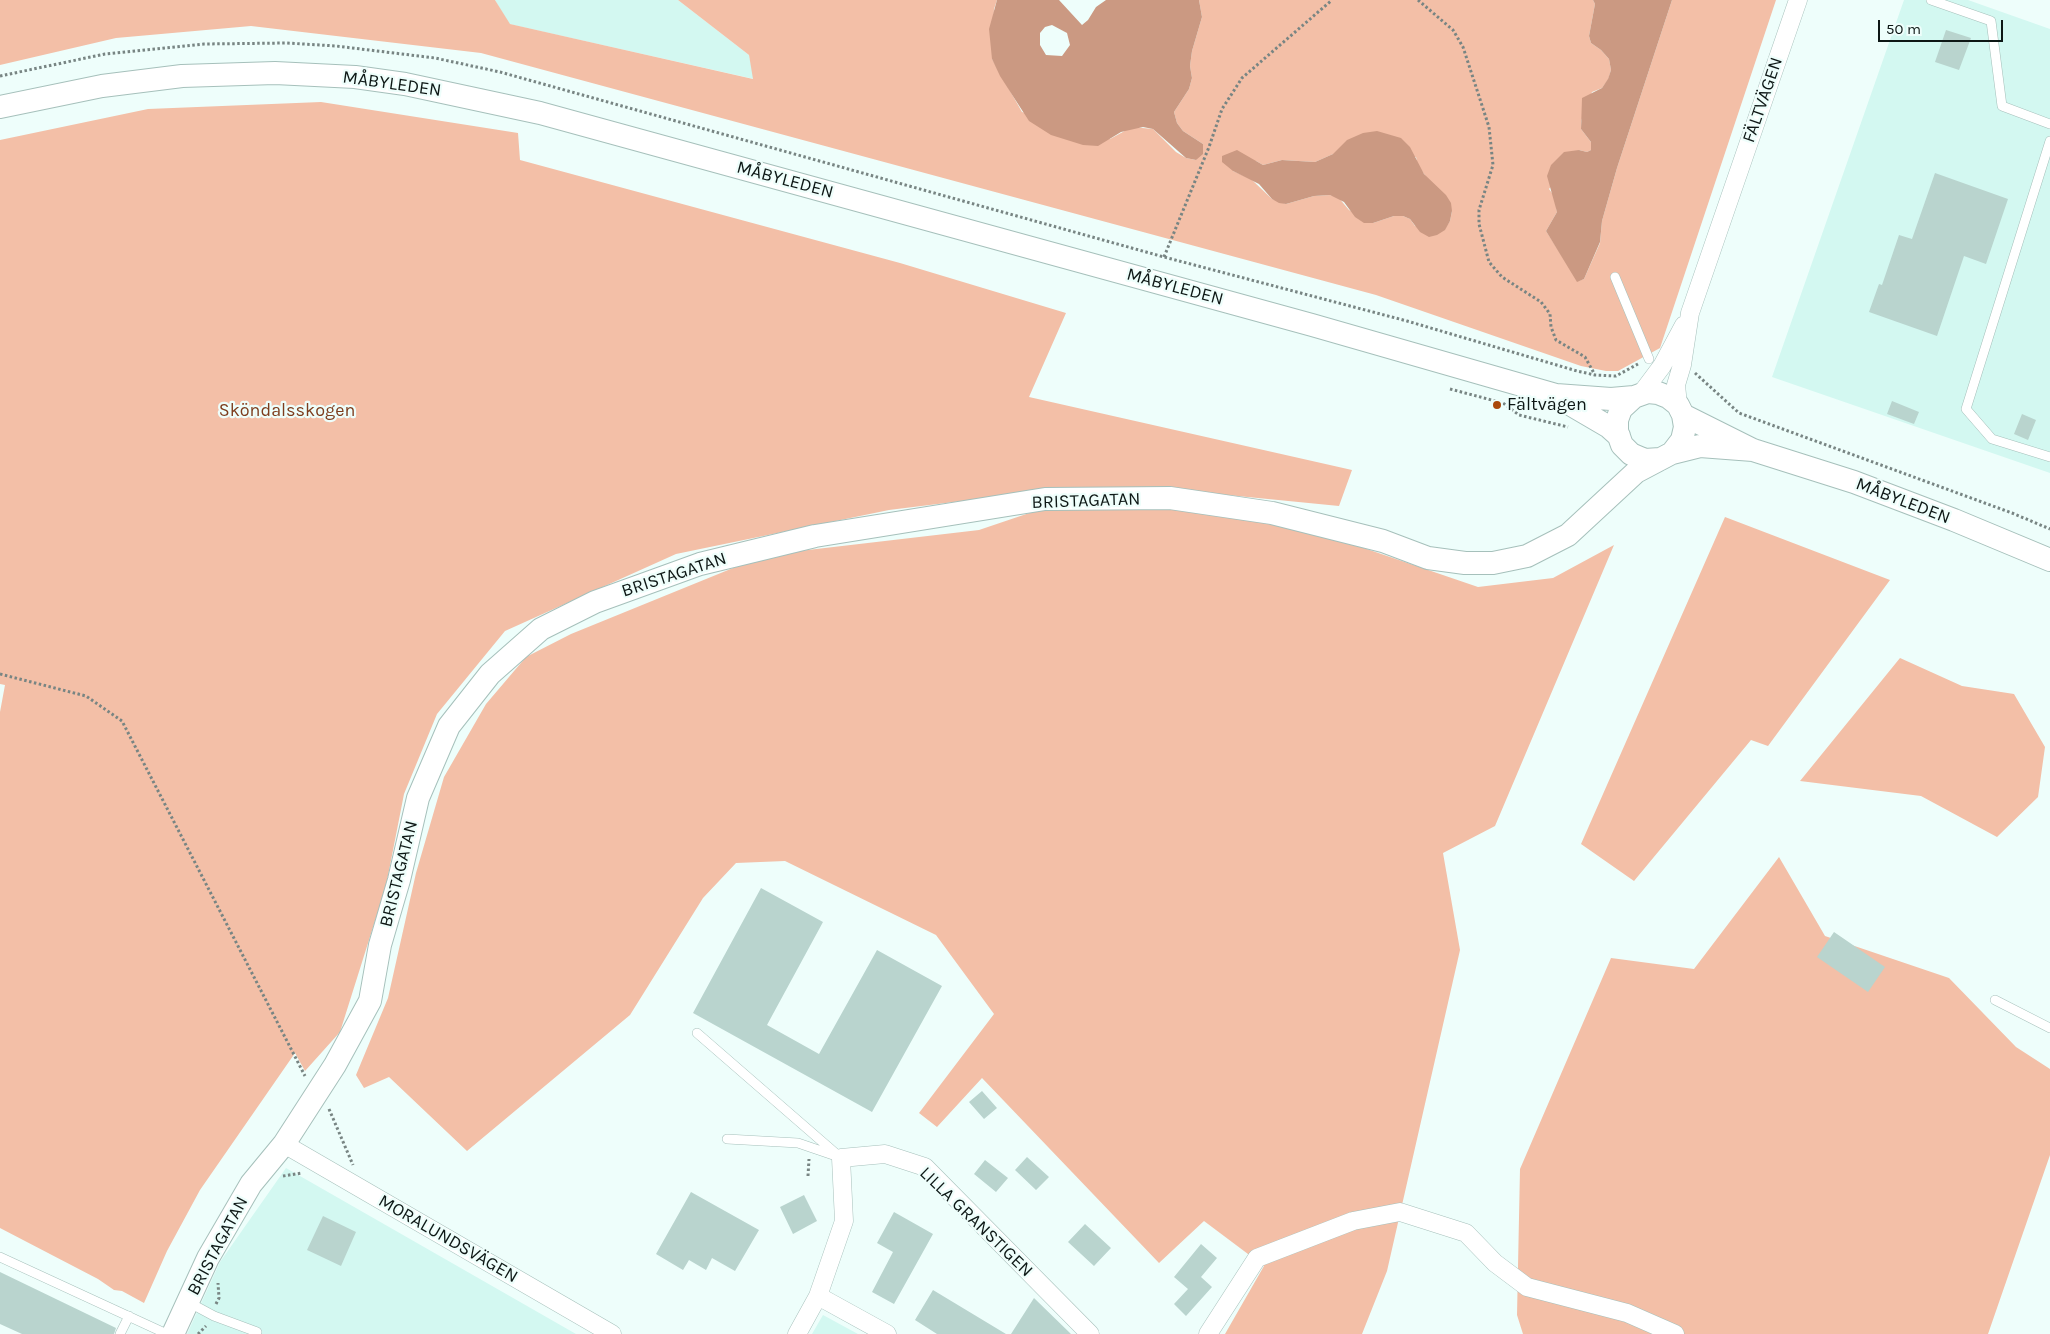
<!DOCTYPE html>
<meta charset="utf-8">
<style>
body{margin:0}
#map{position:relative;width:2050px;height:1334px;overflow:hidden;background:#eefefb;font-family:Karla,sans-serif}
canvas{display:block}
.scale{position:absolute;left:1878px;top:20px;width:125px;height:22px;box-sizing:border-box;border:2px solid #0d1715;border-top:0;padding-left:6px;font-size:15px;line-height:18px;white-space:nowrap;color:#0d1715;-webkit-text-stroke:4px #eefefb;paint-order:stroke}
</style>
<div id="map">
<canvas width="2050" height="1334"></canvas>
<div class="scale">50 m</div>
</div>
<script>
const ctx = document.querySelector('canvas').getContext('2d');
ctx.lineJoin = 'round';
function paint(path, color) {
  ctx.fillStyle = color;
  ctx.fill(path, 'evenodd');
}
function toPath(rows) {
  const path = new Path2D();
  for (const r of rows) {
    path.moveTo(r[0], r[1]);
    for (let i = 2; i < r.length; i += 2) path.lineTo(r[i], r[i + 1]);
  }
  return path;
}
function strokePath(path, color, width, dash) {
  ctx.strokeStyle = color;
  ctx.lineWidth = width;
  ctx.lineCap = dash ? 'butt' : 'round';
  ctx.setLineDash(dash || []);
  ctx.stroke(path);
}
function label(font, color, halo, rows, align = 'center') {
  ctx.font = font + ' Karla,sans-serif';
  ctx.lineWidth = 4.5;
  ctx.setLineDash([]);
  ctx.textBaseline = 'middle';
  ctx.strokeStyle = halo;
  ctx.fillStyle = color;
  for (const [text, x, y, turn = 0] of rows) {
    ctx.save();
    ctx.translate(x, y);
    ctx.rotate((+turn || 0) * Math.PI / 180);
    ctx.textAlign = isNaN(turn) ? turn : align;
    if (halo) ctx.strokeText(text, 0, 0);
    ctx.fillText(text, 0, 0);
    ctx.restore();
  }
}
paint(toPath([
 [495,0,678,0,749,55,754,79,509,24],
 [1904,0,1968,0,2050,29,2050,473,1772,377],
 [286,1168,576,1334,187,1334,220,1262],
 [823,1315,858,1334,812,1334]
]), '#d3f8f1');
paint(toPath([
 [0,0,495,0,510,24,753,79,749,55,678,0,997,0,994,9,992,59,1022,112,1110,139,1132,127,1153,129,1176,152,1186,158,1196,160,1203,144,1183,131,1177,123,1174,112,1189,89,1192,78,1190,66,1192,51,1202,17,1199,0,1593,0,1595,4,1589,36,1591,43,1601,50,1609,59,1611,70,1608,80,1602,88,1592,92,1581,121,1581,129,1591,142,1591,150,1587,152,1579,150,1549,189,1555,197,1557,212,1546,231,1578,281,1584,279,1600,243,1602,221,1617,168,1672,0,1776,0,1660,348,1618,371,1606,371,1581,366,1376,295,481,53,251,26,116,38,0,65],
 [1333,154,1416,157,1418,166,1452,211,1450,221,1444,230,1415,226,1410,219,1403,216,1394,216,1373,223,1349,210,1338,197,1330,195,1314,196,1286,204,1272,199,1251,179,1233,171,1256,161,1263,165,1282,160,1315,162],
 [321,102,518,133,520,160,900,263,1066,313,1029,397,1352,470,1339,506,1197,492,1051,490,889,510,676,554,505,631,437,714,404,794,386,886,340,1032,305,1071,295,1053,200,1190,167,1251,144,1303,122,1291,114,1290,98,1279,0,1228,0,712,5,685,0,684,0,140,148,109],
 [1053,505,1203,506,1352,544,1478,587,1553,578,1614,545,1495,826,1443,853,1460,950,1387,1271,1362,1334,1225,1334,1264,1266,1204,1221,1159,1263,982,1078,937,1127,919,1113,994,1014,936,935,785,861,736,863,703,898,630,1015,467,1151,389,1077,364,1088,356,1075,388,998,416,873,444,777,486,704,526,657,571,634,765,555,979,530],
 [1725,517,1890,580,1768,746,1751,740,1634,881,1581,844],
 [1900,658,1962,686,2014,694,2045,747,2038,797,1997,837,1921,796,1800,781],
 [1779,857,1825,936,1949,978,2016,1047,2050,1069,2050,1155,1988,1334,1523,1334,1517,1315,1520,1169,1611,958,1694,969]
]), '#f3bfa7');
paint(toPath([
 [997,0,1059,0,1082,25,1088,20,1096,7,1106,0,1199,0,1202,17,1192,51,1190,66,1192,78,1189,89,1174,112,1177,123,1183,131,1203,144,1203,154,1196,160,1186,158,1153,129,1143,127,1121,132,1098,146,1083,145,1051,135,1029,121,1000,76,992,59,989,29],
 [1052,25,1067,33,1070,45,1062,56,1046,55,1040,45,1040,33,1045,27],
 [1593,0,1672,0,1617,168,1602,221,1600,242,1584,279,1577,282,1546,231,1557,212,1547,176,1551,165,1564,152,1579,150,1587,152,1591,150,1591,142,1581,129,1582,98,1602,88,1608,79,1611,70,1609,59,1601,50,1591,43,1589,36,1595,4],
 [1377,131,1401,138,1410,147,1424,174,1446,195,1451,203,1452,211,1450,221,1445,230,1437,235,1429,237,1420,232,1410,219,1403,216,1394,216,1373,223,1364,223,1355,217,1344,202,1330,195,1314,196,1286,204,1279,203,1272,199,1259,184,1233,171,1222,162,1222,156,1237,150,1263,165,1282,160,1315,162,1333,154,1347,140,1363,133]
]), '#cb9982');
paint(toPath([
 [1946,30,1971,38,1959,70,1935,62],
 [1935,173,2008,199,1986,264,1964,256,1937,336,1869,312,1879,284,1882,285,1899,235,1912,239],
 [1892,401,1919,412,1914,424,1887,414],
 [2022,414,2036,420,2028,440,2014,434],
 [761,888,823,922,767,1025,819,1054,877,950,942,986,872,1112,693,1013],
 [1834,932,1885,967,1868,992,1817,957],
 [982,1091,997,1108,984,1119,969,1102],
 [1027,1157,1049,1177,1036,1190,1015,1170],
 [985,1160,1008,1178,996,1192,974,1174],
 [691,1192,759,1230,735,1271,712,1258,706,1270,689,1260,683,1270,656,1254],
 [804,1195,817,1221,793,1234,780,1207],
 [894,1212,933,1234,894,1304,872,1292,893,1252,877,1243],
 [323,1216,356,1232,341,1266,307,1250],
 [1085,1224,1111,1248,1094,1266,1068,1242],
 [1201,1244,1217,1258,1201,1277,1212,1287,1186,1316,1174,1304,1188,1289,1174,1277],
 [0,1272,116,1328,114,1334,22,1334,0,1324],
 [933,1290,1006,1334,937,1334,915,1320],
 [1034,1298,1071,1334,1011,1334]
]), '#b9d4ce');
const service = toPath([
 [1931,0,1991,21,2002,106,2050,124],
 [2050,141,1966,409,1992,439,2050,457],
 [1615,277,1649,359],
 [1995,1000,2050,1028],
 [697,1033,841,1158],
 [727,1139,798,1143,836,1156],
 [0,1257,167,1334],
 [188,1302,214,1316,257,1332],
 [120,1334,129,1316]
]);
const minor = toPath([
 [1641,394,1662,366,1684,325],
 [1678,405,1676,385,1682,365,1690,313,1798,0],
 [284,1144,612,1334],
 [818,1296,887,1334],
 [797,1334,818,1296,844,1221,841,1158,885,1154,925,1167,1090,1334],
 [1208,1334,1257,1258,1353,1221,1400,1212,1466,1233,1495,1263,1527,1287,1627,1313,1675,1334]
]);
const tertiary = toPath([
 [0,107,102,86,182,76,275,73,355,77,405,84,540,113,1312,325,1556,395,1611,399,1634,397],
 [1556,396,1609,427,1619,436],
 [1683,415,1753,450,1854,482,1954,520,2050,560],
 [1660,459,1645,460,1631,454,1622,445,1617,431,1617,420,1621,409,1634,397,1648,392,1658,393,1668,397,1678,405,1683,415,1685,427,1682,440,1672,453],
 [173,1334,208,1258,251,1184,284,1144,335,1065,370,1001,380,945,399,880,418,798,449,726,490,674,541,629,595,602,700,564,815,536,1045,499,1170,498,1272,513,1383,541,1428,558,1465,563,1493,563,1527,556,1568,535,1636,472,1672,453,1700,446,1753,450]
]);
strokePath(service, '#a6c0bb', 10);
strokePath(minor, '#a6c0bb', 19);
strokePath(tertiary, '#a6c0bb', 24);
strokePath(toPath([
 [1418,0,1453,30,1463,47,1489,127,1493,165,1479,210,1479,224,1489,262,1502,277,1541,302,1550,314,1551,327,1556,340,1585,357,1595,375],
 [0,76,105,54,204,44,287,43,336,46,435,58,500,72,1164,257,1407,321,1577,371,1595,375,1616,376,1638,364],
 [1164,257,1209,147,1222,109,1242,78,1332,0],
 [1695,373,1739,413,2012,513,2050,529],
 [1450,389,1503,403,1519,415,1568,427],
 [0,674,86,696,122,721,305,1076],
 [329,1109,353,1165],
 [283,1176,302,1173],
 [808,1176,809,1159],
 [216,1304,219,1298,218,1283],
 [198,1334,206,1326]
]), '#788583', 3, [2.5, 2.5]);
strokePath(service, '#fff', 9);
strokePath(minor, '#fff', 18);
strokePath(tertiary, '#fff', 22);
for (const [x, y, r, color] of [
 [1497,405,5,"#aa480a"]
]) {
  const dot = new Path2D();
  dot.arc(x, y, r, 0, 2 * Math.PI);
  ctx.fillStyle = color;
  ctx.fill(dot);
  strokePath(dot, '#eefefb', 2);
}
label('18px', '#0d1715', '#eefefb', [
 ["MÅBYLEDEN",392,84,8],
 ["FÄLTVÄGEN",1763,100,-71],
 ["MÅBYLEDEN",785,180,15],
 ["MÅBYLEDEN",1175,287,15],
 ["BRISTAGATAN",1086,501,-2],
 ["MÅBYLEDEN",1903,501,21],
 ["BRISTAGATAN",674,575,-18],
 ["BRISTAGATAN",399,874,-76],
 ["LILLA GRANSTIGEN",976,1222,44],
 ["MORALUNDSVÄGEN",448,1239,30],
 ["BRISTAGATAN",218,1246,-62]
]);
label('18px', '#0d1715', '#eefefb', [
 ["Fältvägen",1507,405]
], 'left');
label('18px', '#7d3d1d', '#eefefb', [
 ["Sköndalsskogen",287,411]
]);
</script>
